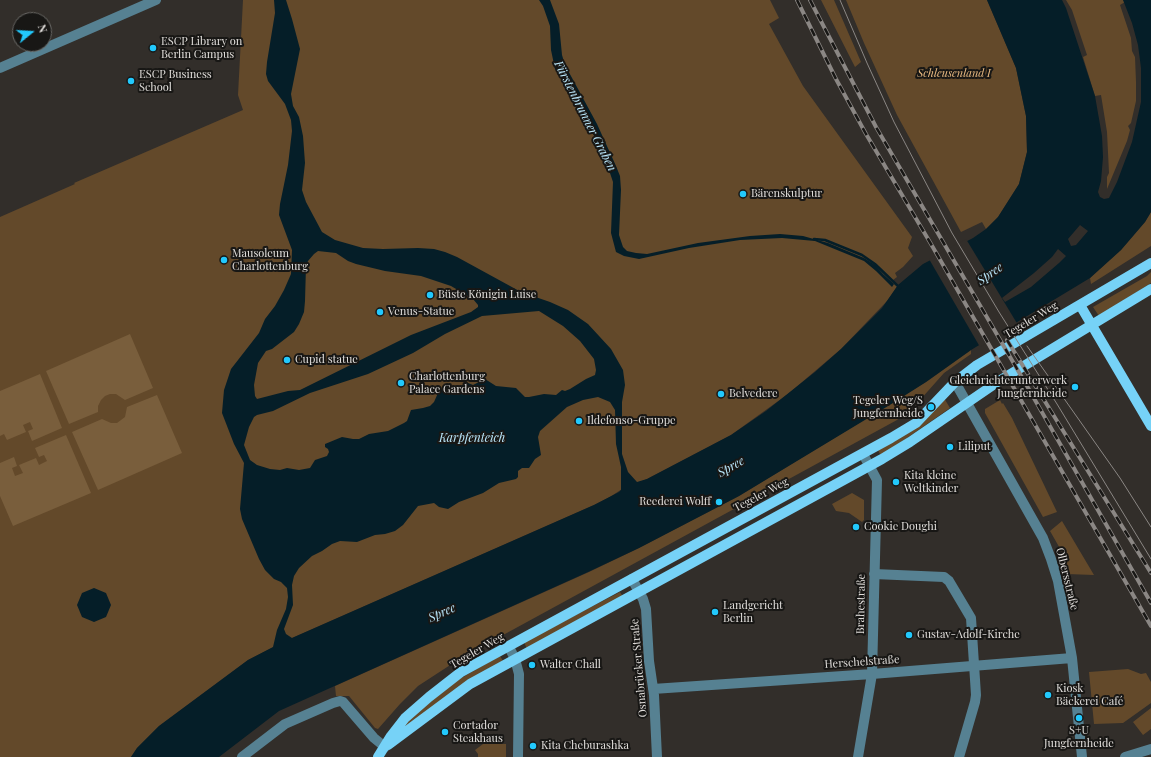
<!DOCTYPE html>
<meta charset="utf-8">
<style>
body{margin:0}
#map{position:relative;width:1151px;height:757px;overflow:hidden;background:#322e2a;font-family:"Playfair Display",serif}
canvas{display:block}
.north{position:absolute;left:12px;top:12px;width:40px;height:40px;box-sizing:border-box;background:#181715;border:1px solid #686764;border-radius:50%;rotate:72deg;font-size:11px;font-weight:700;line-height:16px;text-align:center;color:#e1dedb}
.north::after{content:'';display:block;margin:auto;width:14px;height:18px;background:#22c9fd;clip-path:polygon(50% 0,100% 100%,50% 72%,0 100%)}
</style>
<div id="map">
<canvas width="1151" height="757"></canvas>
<div class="north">N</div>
</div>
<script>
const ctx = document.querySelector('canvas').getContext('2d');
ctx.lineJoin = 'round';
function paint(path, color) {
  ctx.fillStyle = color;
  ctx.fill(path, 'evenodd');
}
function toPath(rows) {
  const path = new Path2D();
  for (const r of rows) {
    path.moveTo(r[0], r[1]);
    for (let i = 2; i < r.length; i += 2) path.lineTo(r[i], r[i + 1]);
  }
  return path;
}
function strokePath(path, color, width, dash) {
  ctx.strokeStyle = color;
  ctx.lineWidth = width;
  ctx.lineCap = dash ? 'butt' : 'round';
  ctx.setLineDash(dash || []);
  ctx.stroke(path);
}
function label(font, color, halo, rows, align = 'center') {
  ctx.font = font + ' "Playfair Display",serif';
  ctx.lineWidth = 4;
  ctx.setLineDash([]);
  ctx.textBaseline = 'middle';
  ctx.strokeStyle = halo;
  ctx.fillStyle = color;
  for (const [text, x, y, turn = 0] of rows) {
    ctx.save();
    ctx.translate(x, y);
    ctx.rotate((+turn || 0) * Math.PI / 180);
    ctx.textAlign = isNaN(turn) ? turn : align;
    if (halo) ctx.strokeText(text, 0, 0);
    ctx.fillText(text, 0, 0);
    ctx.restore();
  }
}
paint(toPath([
 [243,0,770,0,779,18,769,24,803,86,912,237,908,248,913,256,903,267,895,273,897,277,893,280,898,285,888,300,841,349,788,394,731,435,647,479,622,489,610,497,594,505,292,638,248,660,159,726,137,748,131,757,0,757,0,217,75,184,74,183,243,110,238,95],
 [821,0,834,0,861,62,855,67],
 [846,0,987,0,1016,68,1026,116,1027,152,1019,184,998,217,986,229,982,222,961,232,897,115,864,43],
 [1066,0,1123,0,1125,2,1120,5,1131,38,1132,51,1135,57,1136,82,1136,101,1131,123,1128,126,1130,130,1127,141,1107,189,1107,177,1109,173,1107,132,1101,95,1095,96,1083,57,1087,55,1072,10],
 [1151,212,1151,246,1091,284,1090,278,1121,250,1145,222],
 [1151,272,1151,283,1099,316,1093,307,1147,276],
 [971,350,971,354,944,373,920,400,897,420,461,658,418,686,400,704,378,729,375,728,349,696,336,696,335,686,589,572,639,548,739,496,926,382],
 [944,398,950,408,881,456,878,450],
 [1000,400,1002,404,1003,403,1012,418,1057,512,1043,517,985,413,985,409],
 [852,493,864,500,864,520,862,522,849,513,836,511,832,504],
 [1062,521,1094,575,1067,574,1062,552,1050,531],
 [620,592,623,597,527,649,524,642],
 [500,656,503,661,397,734,404,723,456,681],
 [1128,669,1141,674,1146,673,1151,682,1151,703,1123,723,1094,724,1089,672],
 [1151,708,1151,729,1143,735,1133,722],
 [483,744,506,744,506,757,478,757,478,754,475,750]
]), '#63492a');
paint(toPath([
 [130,334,153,388,125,400,116,394,110,394,105,396,101,400,98,406,98,412,69,424,46,371],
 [40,374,62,428,32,441,28,431,33,429,30,422,23,425,26,432,7,440,4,434,0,436,0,391],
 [157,395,182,453,98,490,72,432,102,419,111,423,117,423,125,417,127,407],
 [66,435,91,493,13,526,0,496,0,463,14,457,17,466,12,468,15,476,23,473,19,465,36,458,39,465,47,461,44,455,39,457,35,448]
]), '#795e3c');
paint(toPath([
 [274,0,286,0,292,19,300,49,291,94,293,106,299,117,303,136,305,163,302,190,306,202,322,232,335,240,363,248,383,249,418,248,434,249,445,252,457,257,521,292,550,302,568,310,588,324,611,349,623,370,625,385,622,402,622,454,628,472,637,482,647,479,731,435,766,411,815,372,841,349,882,308,898,285,923,264,973,238,986,229,998,217,1019,184,1027,152,1026,116,1016,68,987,0,1062,0,1066,8,1095,96,1102,136,1103,157,1101,181,1098,192,1100,197,1104,199,1109,198,1117,182,1132,142,1141,102,1141,68,1138,45,1132,23,1123,0,1151,0,1151,212,1145,222,1121,250,1090,278,971,350,926,382,893,403,739,496,639,548,588,572,279,711,219,757,131,757,137,748,159,726,248,660,273,647,277,630,286,609,288,597,287,588,281,582,274,579,265,570,259,559,242,519,240,509,244,463,234,444,222,413,224,390,231,369,259,333,265,319,275,306,284,290,291,274,292,250,279,215,280,204,288,165,292,131,291,120,285,104,268,81,266,74,267,62,275,13],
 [1080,225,1088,231,1076,245,1071,246,1068,239],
 [1058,249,1066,256,1059,263,1031,287,1005,302,1002,298,1034,273,1052,257],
 [318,251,336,253,348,261,356,264,385,271,421,276,451,286,473,299,478,305,478,307,471,312,411,335,300,390,288,391,257,399,255,396,254,385,258,363,266,351,272,349,294,332,299,324,304,312,305,301,306,266,308,261,314,254],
 [539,311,563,326,580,341,594,359,596,370,595,375,586,379,570,389,565,391,562,390,556,395,544,394,529,397,525,397,516,388,496,386,485,379,473,385,468,383,455,388,449,386,442,389,438,393,434,402,430,406,423,408,411,410,407,421,404,423,388,431,369,434,359,439,353,439,342,437,325,444,325,447,328,449,329,452,327,456,315,460,310,468,299,470,287,468,280,470,270,469,257,465,250,460,244,445,249,427,254,417,257,415,273,411,310,393,368,374,413,353,445,334,482,316],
 [598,397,610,402,615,410,616,444,621,467,621,490,619,492,594,505,292,638,286,634,284,629,293,605,292,585,294,576,299,568,312,556,322,551,332,544,340,541,357,542,375,535,385,534,395,531,403,525,418,506,434,503,439,507,448,509,459,502,483,493,499,483,516,479,518,477,518,471,522,468,529,468,535,459,541,455,538,437,540,431,567,407,583,400],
 [539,0,550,0,559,24,562,55,565,65,597,124,616,166,620,176,621,190,619,235,623,247,627,251,636,253,647,254,698,243,750,236,780,234,803,236,828,243,864,258,875,265,883,274,894,284,892,287,876,271,864,261,815,241,782,238,740,240,689,248,639,259,624,256,616,252,611,233,613,182,604,155,590,128,555,69,551,50,550,26,543,6],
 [94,588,106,593,111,605,106,617,94,622,82,617,77,605,82,593]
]), '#051e28');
paint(toPath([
 [966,239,1018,325,980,347,929,259]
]), '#322e2a');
strokePath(toPath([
 [814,239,825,240,862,255,875,264,900,288]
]), '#051e28', 2.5);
strokePath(toPath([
 [0,68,156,0],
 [955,382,1043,538,1051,559,1058,581,1072,658,1082,757],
 [874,574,944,577,949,581,971,618,976,695,975,702,959,757],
 [632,579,643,599,646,609,649,661,654,695,657,757],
 [509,647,515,659,519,674,518,757],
 [653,689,872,674,1072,658],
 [242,757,285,724,333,703,340,701,343,702,374,738,385,747],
 [858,757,872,674,877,480,863,454],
 [1125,757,1151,749]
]), '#568192', 10);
strokePath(toPath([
 [1080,305,1151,426],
 [388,745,470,684,882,459,910,442,999,381,1151,289],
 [378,757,391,736,405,718,429,697,461,672,891,438,916,423,955,382,977,365,1151,263]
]), '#76d2f7', 10);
strokePath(toPath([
 [840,0,867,63,894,122,952,233,999,312,1057,404,1151,559],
 [1027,346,1120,478,1151,527]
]), '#8b8784', 1);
const rail = toPath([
 [797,0,836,79,866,134,931,244,1151,626],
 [810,0,876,127,1027,386,1151,603],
 [1007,340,1151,573]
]);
strokePath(rail, '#8b8784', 4);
strokePath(rail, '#181715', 2.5, [8]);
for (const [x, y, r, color] of [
 [153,48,4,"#22c9fd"],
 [131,81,4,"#22c9fd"],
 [743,194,4,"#22c9fd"],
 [224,260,4,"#22c9fd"],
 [430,295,4,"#22c9fd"],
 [380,312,4,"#22c9fd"],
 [287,360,4,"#22c9fd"],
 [401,383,4,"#22c9fd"],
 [1075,387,4,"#22c9fd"],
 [721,394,4,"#22c9fd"],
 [931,407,4,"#22c9fd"],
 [579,421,4,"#22c9fd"],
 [950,447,4,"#22c9fd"],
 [896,482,4,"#22c9fd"],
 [719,502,4,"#22c9fd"],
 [856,527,4,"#22c9fd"],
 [715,612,4,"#22c9fd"],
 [909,635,4,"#22c9fd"],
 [532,665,4,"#22c9fd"],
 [1048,695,4,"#22c9fd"],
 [1079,718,4,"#22c9fd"],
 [445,732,4,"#22c9fd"],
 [533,746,4,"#22c9fd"]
]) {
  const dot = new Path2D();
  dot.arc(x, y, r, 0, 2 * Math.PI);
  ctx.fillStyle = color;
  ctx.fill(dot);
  strokePath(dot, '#181715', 1.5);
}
label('11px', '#e1dedb', '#181715', [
 ["ESCP Library on",161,42],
 ["Berlin Campus",161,55],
 ["ESCP Business",139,75],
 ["School",139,88],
 ["Bärenskulptur",751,194],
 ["Mausoleum",232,254],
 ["Charlottenburg",232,267],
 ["Büste Königin Luise",438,295],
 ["Venus-Statue",388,312],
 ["Cupid statue",295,360],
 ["Charlottenburg",409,377],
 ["Palace Gardens",409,390],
 ["Gleichrichterunterwerk",1067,381,"right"],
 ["Jungfernheide",1067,394,"right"],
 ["Belvedere",729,394],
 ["Tegeler Weg/S",923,401,"right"],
 ["Jungfernheide",923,414,"right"],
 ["Ildefonso-Gruppe",587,421],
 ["Liliput",958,447],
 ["Kita kleine",904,476],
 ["Weltkinder",904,489],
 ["Reederei Wolff",711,502,"right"],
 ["Cookie Doughi",864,527],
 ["Landgericht",723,606],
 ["Berlin",723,619],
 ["Gustav-Adolf-Kirche",917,635],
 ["Walter Chall",540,665],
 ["Kiosk",1056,689],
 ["Bäckerei Café",1056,702],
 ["Cortador",453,726],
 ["Steakhaus",453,739],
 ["S+U",1079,731,"center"],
 ["Jungfernheide",1079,744,"center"],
 ["Kita Cheburashka",541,746]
], 'left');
label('italic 11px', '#e8b981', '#181715', [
 ["Schleusenland I",954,74]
]);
label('11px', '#e1dedb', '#181715', [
 ["Tegeler Weg",1031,320,-31],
 ["Tegeler Weg",761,495,-28],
 ["Olbersstraße",1067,579,76],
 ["Brahestraße",861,604,-89],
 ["Tegeler Weg",477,651,-30],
 ["Herschelstraße",862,662,-4],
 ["Osnabrücker Straße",639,668,-95]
]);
label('italic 12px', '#bae7fb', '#181715', [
 ["Fürstenbrunner Graben",585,116,63],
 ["Spree",990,274,-35],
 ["Karpfenteich",472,438],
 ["Spree",731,467,-30],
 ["Spree",442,613,-24]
]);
</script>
